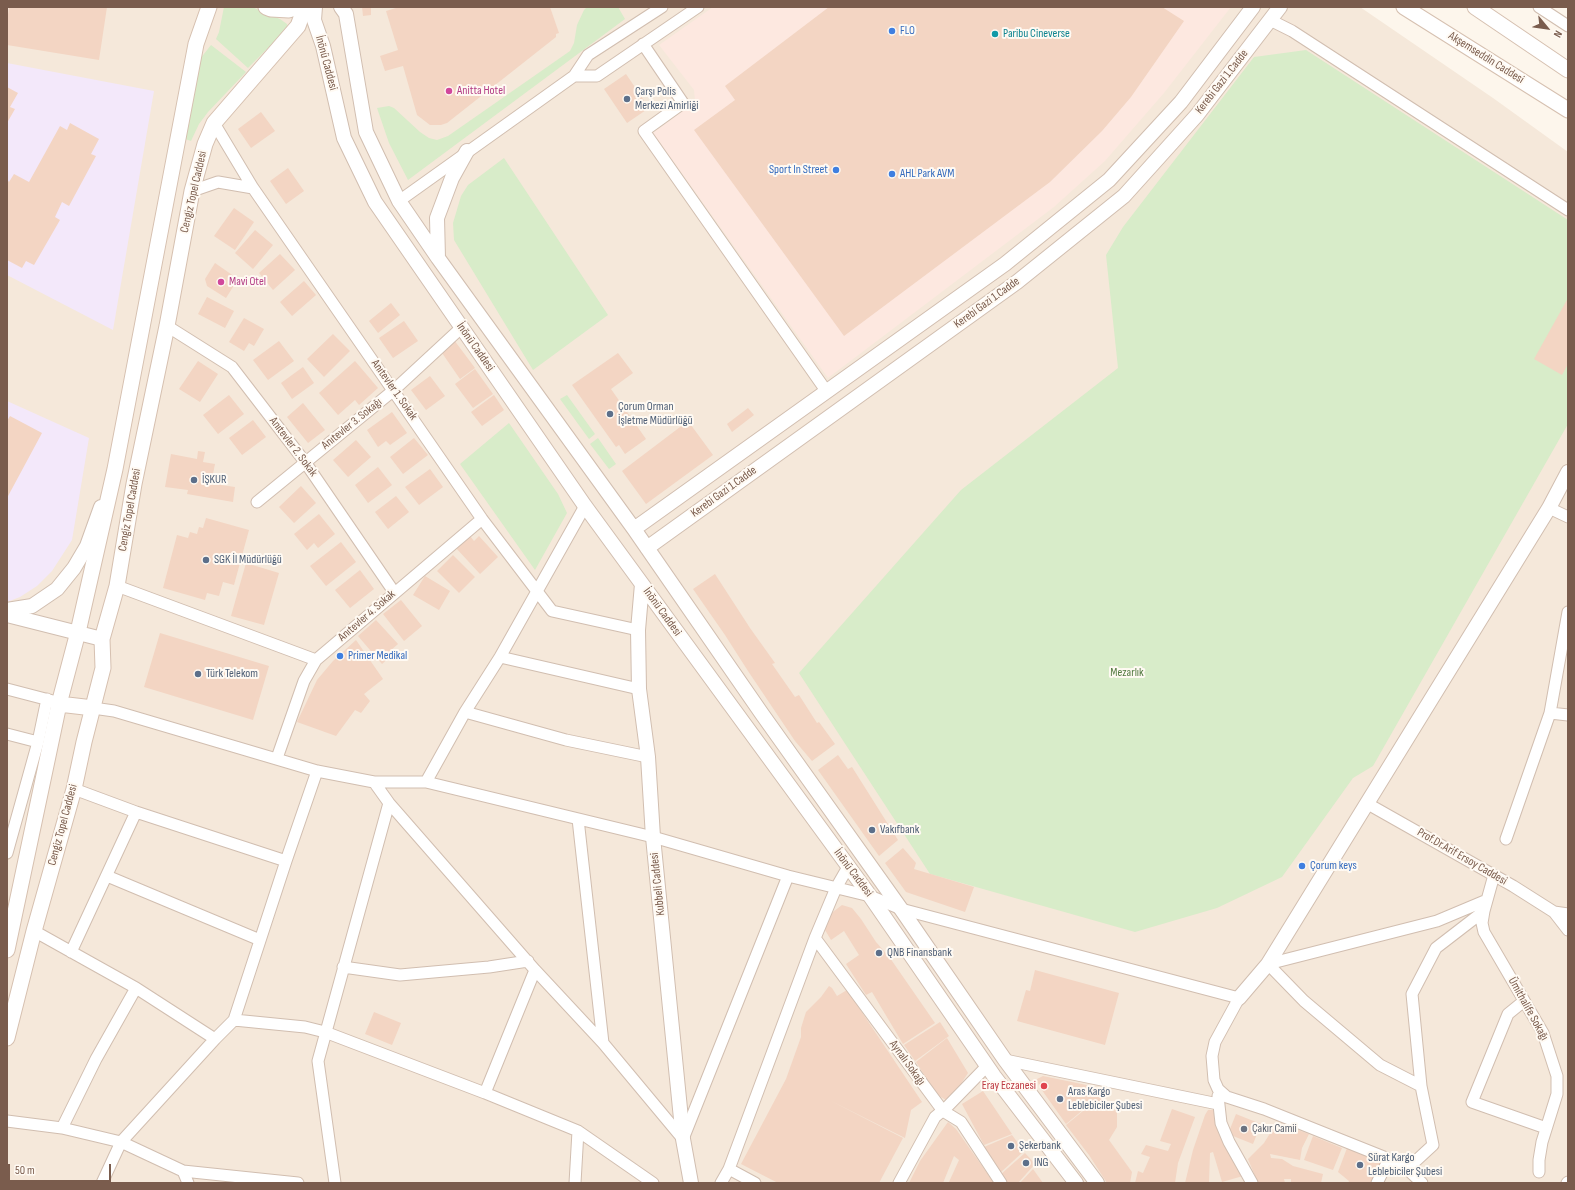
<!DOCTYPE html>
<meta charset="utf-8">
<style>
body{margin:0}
#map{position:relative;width:1575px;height:1190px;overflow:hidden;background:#fdf6ec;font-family:"Sofia Sans Condensed",sans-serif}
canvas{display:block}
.frame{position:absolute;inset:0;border:8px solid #7a5c4d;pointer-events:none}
.north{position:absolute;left:1527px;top:8px;width:40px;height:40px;-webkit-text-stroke:3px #fffaf3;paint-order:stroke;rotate:119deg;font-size:11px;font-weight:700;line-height:16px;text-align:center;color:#7a5c4d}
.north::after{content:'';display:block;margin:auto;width:14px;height:18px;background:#7a5c4d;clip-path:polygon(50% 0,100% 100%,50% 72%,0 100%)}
.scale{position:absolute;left:8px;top:1164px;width:103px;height:18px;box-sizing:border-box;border:2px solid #7a5c4d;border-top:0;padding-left:5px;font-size:12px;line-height:14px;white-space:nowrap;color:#7a5c4d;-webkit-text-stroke:3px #fffaf3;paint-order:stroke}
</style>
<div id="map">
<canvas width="1575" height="1190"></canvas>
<div class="frame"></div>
<div class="north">N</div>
<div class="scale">50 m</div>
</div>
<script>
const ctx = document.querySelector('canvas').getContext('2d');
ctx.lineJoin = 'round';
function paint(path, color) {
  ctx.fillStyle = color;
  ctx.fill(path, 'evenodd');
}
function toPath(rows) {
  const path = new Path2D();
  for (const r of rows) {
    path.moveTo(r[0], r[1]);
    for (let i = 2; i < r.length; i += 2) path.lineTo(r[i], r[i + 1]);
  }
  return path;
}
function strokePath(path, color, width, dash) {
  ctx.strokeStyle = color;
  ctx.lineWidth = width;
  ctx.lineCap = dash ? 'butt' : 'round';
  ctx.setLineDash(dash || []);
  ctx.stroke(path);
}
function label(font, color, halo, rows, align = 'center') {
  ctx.font = font + ' "Sofia Sans Condensed",sans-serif';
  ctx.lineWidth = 4;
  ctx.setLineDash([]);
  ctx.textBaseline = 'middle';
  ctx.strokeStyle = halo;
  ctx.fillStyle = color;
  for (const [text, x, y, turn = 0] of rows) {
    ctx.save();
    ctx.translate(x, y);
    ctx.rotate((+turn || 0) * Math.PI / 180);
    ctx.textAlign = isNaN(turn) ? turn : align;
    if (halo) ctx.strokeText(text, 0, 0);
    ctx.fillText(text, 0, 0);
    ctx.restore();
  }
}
paint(toPath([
 [7,7,1360,7,1493,98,1568,152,1568,1183,7,1183]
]), '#f5e8da');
paint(toPath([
 [713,7,1231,7,1164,93,1105,161,1054,207,828,378,653,133,691,105,695,100,694,90,659,45]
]), '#fde8e0');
paint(toPath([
 [7,63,154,91,113,330,7,275],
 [7,401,89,438,72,540,52,571,37,586,20,597,7,602]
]), '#f3e8fa');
paint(toPath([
 [224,7,252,7,280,19,287,24,288,28,248,68,216,39,219,32],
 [587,7,618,7,625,19,408,180,389,143,377,108,389,106,394,108,420,132,429,138,437,140,448,136,570,51,574,43,577,25,584,10],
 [211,45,246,72,208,112,199,124,191,141,185,139,200,59],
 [1306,50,1568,220,1568,424,1373,766,1353,778,1282,877,1217,908,1135,932,930,874,799,673,961,490,1118,368,1106,255,1123,227,1254,57],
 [504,158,608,315,533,370,454,240,453,223,461,196,468,185],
 [567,395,595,434,589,439,560,399],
 [509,423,558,494,567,513,535,570,460,464],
 [598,438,616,464,609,469,590,444]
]), '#d8ecc9');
paint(toPath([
 [9,7,107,7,99,60,7,45,7,22],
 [362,7,371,7,371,15,363,16],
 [399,7,550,7,559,33,556,34,556,37,447,123,441,125,430,125,417,115,403,66,385,71,380,56,398,50,386,11],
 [829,7,1162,7,1184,21,1131,97,1102,131,1050,182,844,336,694,130,735,100,725,86],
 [626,74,649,108,627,123,604,89],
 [7,87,18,93,10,107,15,109,7,123],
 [261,112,275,131,251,148,238,129],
 [70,123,99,139,91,154,96,156,69,206,62,202,55,217,60,220,34,265,26,261,22,268,7,260,7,179,9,182,14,174,29,182,60,126,67,130],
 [288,168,304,191,286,204,270,181],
 [234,208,254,222,235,250,214,236],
 [255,230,273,245,253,269,235,253],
 [280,254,295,270,273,290,259,273],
 [215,263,238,279,226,298,207,286,205,279],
 [304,281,316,295,292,316,280,302],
 [207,297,234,311,225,328,198,314],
 [1568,298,1568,364,1562,375,1534,359],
 [391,303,400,315,378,333,369,321],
 [244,318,264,329,254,346,249,343,244,351,229,342],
 [404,321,418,341,393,358,379,338],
 [333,334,350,351,324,377,307,359],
 [454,340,475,368,460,379,440,350],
 [279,341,294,361,268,380,253,360],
 [618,353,633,373,611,389,646,439,625,454,619,445,616,447,572,385],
 [198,361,218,374,200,402,179,389],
 [355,361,378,388,359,405,355,400,338,415,319,393],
 [303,367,314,383,292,399,281,383],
 [475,369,493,394,473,408,455,384],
 [430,376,445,396,426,410,411,390],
 [229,395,244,414,218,434,203,415],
 [494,395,504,410,482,426,471,412],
 [303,403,325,430,308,443,287,417],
 [748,408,754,415,732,432,727,424],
 [392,412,407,433,390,445,386,441,378,447,367,430],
 [10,416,42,433,7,498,7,421],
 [253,420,266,437,242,455,229,438],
 [688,421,713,455,646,504,622,471],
 [414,438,428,455,403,474,390,457],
 [356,440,371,457,348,477,333,460],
 [198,451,205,452,203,462,215,464,213,474,223,475,221,485,235,487,233,502,187,494,188,490,165,487,171,454,197,459],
 [378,467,392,485,368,503,355,485],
 [430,469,443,487,419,505,405,487],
 [301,486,316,503,294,523,279,507],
 [396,496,409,512,388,529,375,512],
 [319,514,335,534,318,548,314,543,307,550,294,534],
 [206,518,249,530,234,585,223,582,219,596,207,593,205,600,163,588,177,535,188,538,190,532,197,534,199,527,203,528],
 [470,536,474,541,479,536,498,557,480,574,456,548],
 [341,542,356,562,326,586,310,566],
 [453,555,475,577,459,593,437,571],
 [246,563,279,573,264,625,231,616],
 [360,570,374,589,350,608,335,590],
 [715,574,750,628,775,663,772,664,795,697,799,695,817,723,819,722,835,744,812,761,795,741,748,671,725,635,693,589],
 [425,576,450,591,439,610,413,595],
 [401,600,422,626,404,641,383,614],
 [376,620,398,644,390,651,393,654,382,664,358,636],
 [160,633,269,666,253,720,144,687],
 [356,640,383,679,364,694,370,701,361,713,355,710,336,736,297,722,317,680,333,661],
 [838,755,848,769,852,767,898,840,879,856,818,770],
 [903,848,916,863,914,869,974,887,965,912,906,892,885,863],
 [842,905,852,908,861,919,876,942,890,958,935,1023,903,1044,872,992,866,995,846,964,859,955,844,931,831,940,825,930,829,915],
 [1035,970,1119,993,1105,1045,1017,1021,1026,990,1030,991],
 [829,986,832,988,837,996,847,990,922,1102,911,1110,905,1138,831,1101,903,1138,879,1183,778,1183,741,1164,786,1079,801,1037,801,1028,806,1012,821,997],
 [374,1012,401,1023,392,1045,365,1034],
 [940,1022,949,1036,915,1061,904,1045],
 [947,1038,968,1073,949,1102,933,1092,932,1087,916,1062],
 [1043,1076,1106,1089,1103,1105,1089,1105,1066,1124,1039,1086,1037,1079],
 [983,1091,1012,1134,984,1145,962,1104],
 [1089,1106,1108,1106,1110,1111,1117,1110,1117,1127,1109,1140,1132,1172,1130,1183,1107,1183,1089,1155,1066,1125],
 [1172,1109,1195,1117,1178,1163,1175,1183,1135,1183,1138,1171,1143,1173,1150,1157,1141,1154,1146,1145,1168,1151,1171,1144,1160,1141],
 [1208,1110,1215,1110,1243,1176,1222,1182,1213,1152,1210,1153,1209,1183,1185,1183,1193,1150,1205,1115],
 [1236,1114,1261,1124,1253,1144,1228,1134],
 [948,1122,956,1129,994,1183,953,1183,949,1182,959,1160,954,1156,943,1183,909,1183,920,1161],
 [1277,1122,1309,1134,1302,1148,1300,1160,1270,1154,1271,1158,1282,1159,1293,1166,1323,1174,1321,1183,1297,1183,1291,1182,1291,1179,1284,1179,1285,1183,1258,1183,1248,1159,1264,1143],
 [1012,1135,1024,1151,1000,1173,984,1147],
 [1313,1136,1342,1148,1333,1170,1304,1160],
 [1347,1148,1382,1162,1370,1183,1348,1183,1349,1181,1338,1172],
 [1025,1153,1035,1164,1018,1183,1006,1183,1000,1175],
 [1033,1169,1043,1183,1020,1183]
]), '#f3d5c3');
const minor = toPath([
 [1539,7,1568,26],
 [1270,20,1292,31,1568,210],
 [643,44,683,103,644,131,827,392],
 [574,76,597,76,698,7],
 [214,123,253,188,482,519,552,611,638,630],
 [192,191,218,182,253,188],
 [399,201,574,76,588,55,662,7],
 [167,326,232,367,305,462,394,592],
 [257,502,394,390,461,328],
 [1549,508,1568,517],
 [117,586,316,660],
 [500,657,639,689],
 [7,689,53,701],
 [93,708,114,711,317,771,374,782,426,782,653,837,788,876,870,896,901,909,1239,998,1215,1042,1212,1056,1214,1080,1218,1089,1227,1097,1264,1109,1389,1159,1407,1169,1422,1183],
 [465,712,566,740,648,757],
 [1550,713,1568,715],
 [7,734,38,742],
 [277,758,304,681,316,660,482,519],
 [374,782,389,803,535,970,603,1043,683,1139,788,876],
 [426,782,465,712,500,657,585,506],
 [74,789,136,812,286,861],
 [1368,804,1513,886,1554,912],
 [578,819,603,1043],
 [1506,839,1550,713,1568,612],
 [7,853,38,742,47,699],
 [1494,875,1484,911,1482,923,1484,932,1543,1033,1557,1076,1557,1094,1542,1142,1539,1160,1539,1172],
 [107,876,260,940],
 [1568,914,1554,912,1568,930],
 [34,931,136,988,215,1039],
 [815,938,943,1111,961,1122,1001,1183],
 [71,952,136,812],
 [343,967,400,975,489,967,528,961],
 [1524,1001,1508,1014,1472,1102,1546,1128],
 [234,1020,305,1027,325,1032,485,1093,578,1131,653,1183],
 [1005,1060,1218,1104],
 [1421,1086,1380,1065,1304,1001,1268,964,1437,921,1487,900],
 [485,1093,535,970],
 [1218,1096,1221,1123,1229,1142,1252,1183],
 [7,1121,62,1128,121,1142,183,1171,298,1183],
 [62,1128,96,1059,136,988],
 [729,1169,755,1183],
 [1407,1169,1433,1145,1421,1086,1412,994,1436,948,1484,911],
 [183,1171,188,1183],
 [102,1183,121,1142,215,1039,234,1020,286,861,317,771],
 [335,1183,318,1061,389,803],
 [575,1183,578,1131],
 [721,1183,729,1169,815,938,836,888,848,867],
 [899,1183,935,1117,947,1107,987,1066],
 [1377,1183,1389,1159],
 [1567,1183,1568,1182]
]);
const tertiary = toPath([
 [315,7,314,20,323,46,344,138,375,202,585,506,870,896,994,1076,1076,1183],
 [341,7,346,14,366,132,399,201,438,258,634,529,762,714,901,909,1005,1060,1097,1183],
 [438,258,437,218,452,178,467,151],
 [634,529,1005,264,1109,180,1181,102,1253,7],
 [647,548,1017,282,1124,196,1197,115,1280,7],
 [642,584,638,630,639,689,648,757,653,837,683,1139,691,1183],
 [7,610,32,606,57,589,74,568,87,546,101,507],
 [7,615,102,639],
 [1239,998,1268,964,1549,508,1568,472]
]);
const secondary = toPath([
 [266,7,271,9,289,10,298,7],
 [1404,7,1568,110],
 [1475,7,1568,70],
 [59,704,93,708],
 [7,950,59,704,78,632,115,469,196,44,209,7],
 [7,1038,34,931,74,789,84,742,103,668,102,639,117,586,134,484,167,326,192,191,205,144,214,123,298,26,305,7]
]);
strokePath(minor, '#d1beb0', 13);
strokePath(tertiary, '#d1beb0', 16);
strokePath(secondary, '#d6c0b0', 17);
strokePath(minor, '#fff', 11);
strokePath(tertiary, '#fff', 14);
strokePath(secondary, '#fff', 15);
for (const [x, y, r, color] of [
 [892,31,4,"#3f7fe0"],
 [995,34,4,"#0f9aa8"],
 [449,91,4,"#d1479c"],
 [627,99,4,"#5c6f8a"],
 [836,170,4,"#3f7fe0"],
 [892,174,4,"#3f7fe0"],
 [221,282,4,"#d1479c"],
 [610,414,4,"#5c6f8a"],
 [194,480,4,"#5c6f8a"],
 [206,560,4,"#5c6f8a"],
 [340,656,4,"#3f7fe0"],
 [198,674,4,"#5c6f8a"],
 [872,830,4,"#5c6f8a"],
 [1302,866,4,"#3f7fe0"],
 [879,953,4,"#5c6f8a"],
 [1044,1086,4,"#e0444e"],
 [1060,1099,4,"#5c6f8a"],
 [1244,1129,4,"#6b7280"],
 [1011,1146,4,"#5c6f8a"],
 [1026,1163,4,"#5c6f8a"],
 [1360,1165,4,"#5c6f8a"]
]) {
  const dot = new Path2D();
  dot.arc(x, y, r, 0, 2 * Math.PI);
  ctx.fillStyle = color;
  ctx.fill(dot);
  strokePath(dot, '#fffaf3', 1.5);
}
label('12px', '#366cbe', '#fffaf3', [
 ["FLO",900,31],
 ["Sport In Street",828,170,"right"],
 ["AHL Park AVM",900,174],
 ["Primer Medikal",348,656],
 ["Çorum keys",1310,866]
], 'left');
label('12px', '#0d838f', '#fffaf3', [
 ["Paribu Cineverse",1003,34]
], 'left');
label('12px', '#7a5c4d', '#fffaf3', [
 ["Akşemseddin Caddesi",1486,58,32],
 ["İnönü Caddesi",326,63,75],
 ["Kerebi Gazi 1.Cadde",1222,82,-52],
 ["Cengiz Topel Caddesi",194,192,-77],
 ["Kerebi Gazi 1.Cadde",987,303,-36],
 ["İnönü Caddesi",475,347,55],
 ["Anıtevler 1. Sokak",394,390,55],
 ["Anıtevler 3. Sokağı",352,424,-39],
 ["Anıtevler 2. Sokak",293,447,53],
 ["Kerebi Gazi 1.Cadde",724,492,-36],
 ["Cengiz Topel Caddesi",130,510,-80],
 ["İnönü Caddesi",662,612,54],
 ["Anıtevler 4. Sokak",367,616,-41],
 ["Cengiz Topel Caddesi",63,825,-75],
 ["Prof.Dr.Arif Ersoy Caddesi",1462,857,30],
 ["İnönü Caddesi",853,873,53],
 ["Kubbeli Caddesi",658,884,-96],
 ["Ümithalife Sokağı",1528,1009,61],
 ["Aynalı Sokağı",907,1063,54]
]);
label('12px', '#b23c85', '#fffaf3', [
 ["Anitta Hotel",457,91],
 ["Mavi Otel",229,282]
], 'left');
label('12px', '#4e5e75', '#fffaf3', [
 ["Çarşı Polis",635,92],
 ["Merkezi Amirliği",635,106],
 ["Çorum Orman",618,407],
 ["İşletme Müdürlüğü",618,421],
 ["İŞKUR",202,480],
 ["SGK İl Müdürlüğü",214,560],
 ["Türk Telekom",206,674],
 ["Vakıfbank",880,830],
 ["QNB Finansbank",887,953],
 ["Aras Kargo",1068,1092],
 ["Leblebiciler Şubesi",1068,1106],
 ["Şekerbank",1019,1146],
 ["Sürat Kargo",1368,1158],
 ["Leblebiciler Şubesi",1368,1172],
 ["ING",1034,1163]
], 'left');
label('12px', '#537a41', '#fffaf3', [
 ["Mezarlık",1127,673]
]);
label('12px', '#be3a42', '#fffaf3', [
 ["Eray Eczanesi",1036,1086]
], 'right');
label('12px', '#5b616d', '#fffaf3', [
 ["Çakır Camii",1252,1129]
], 'left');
</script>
